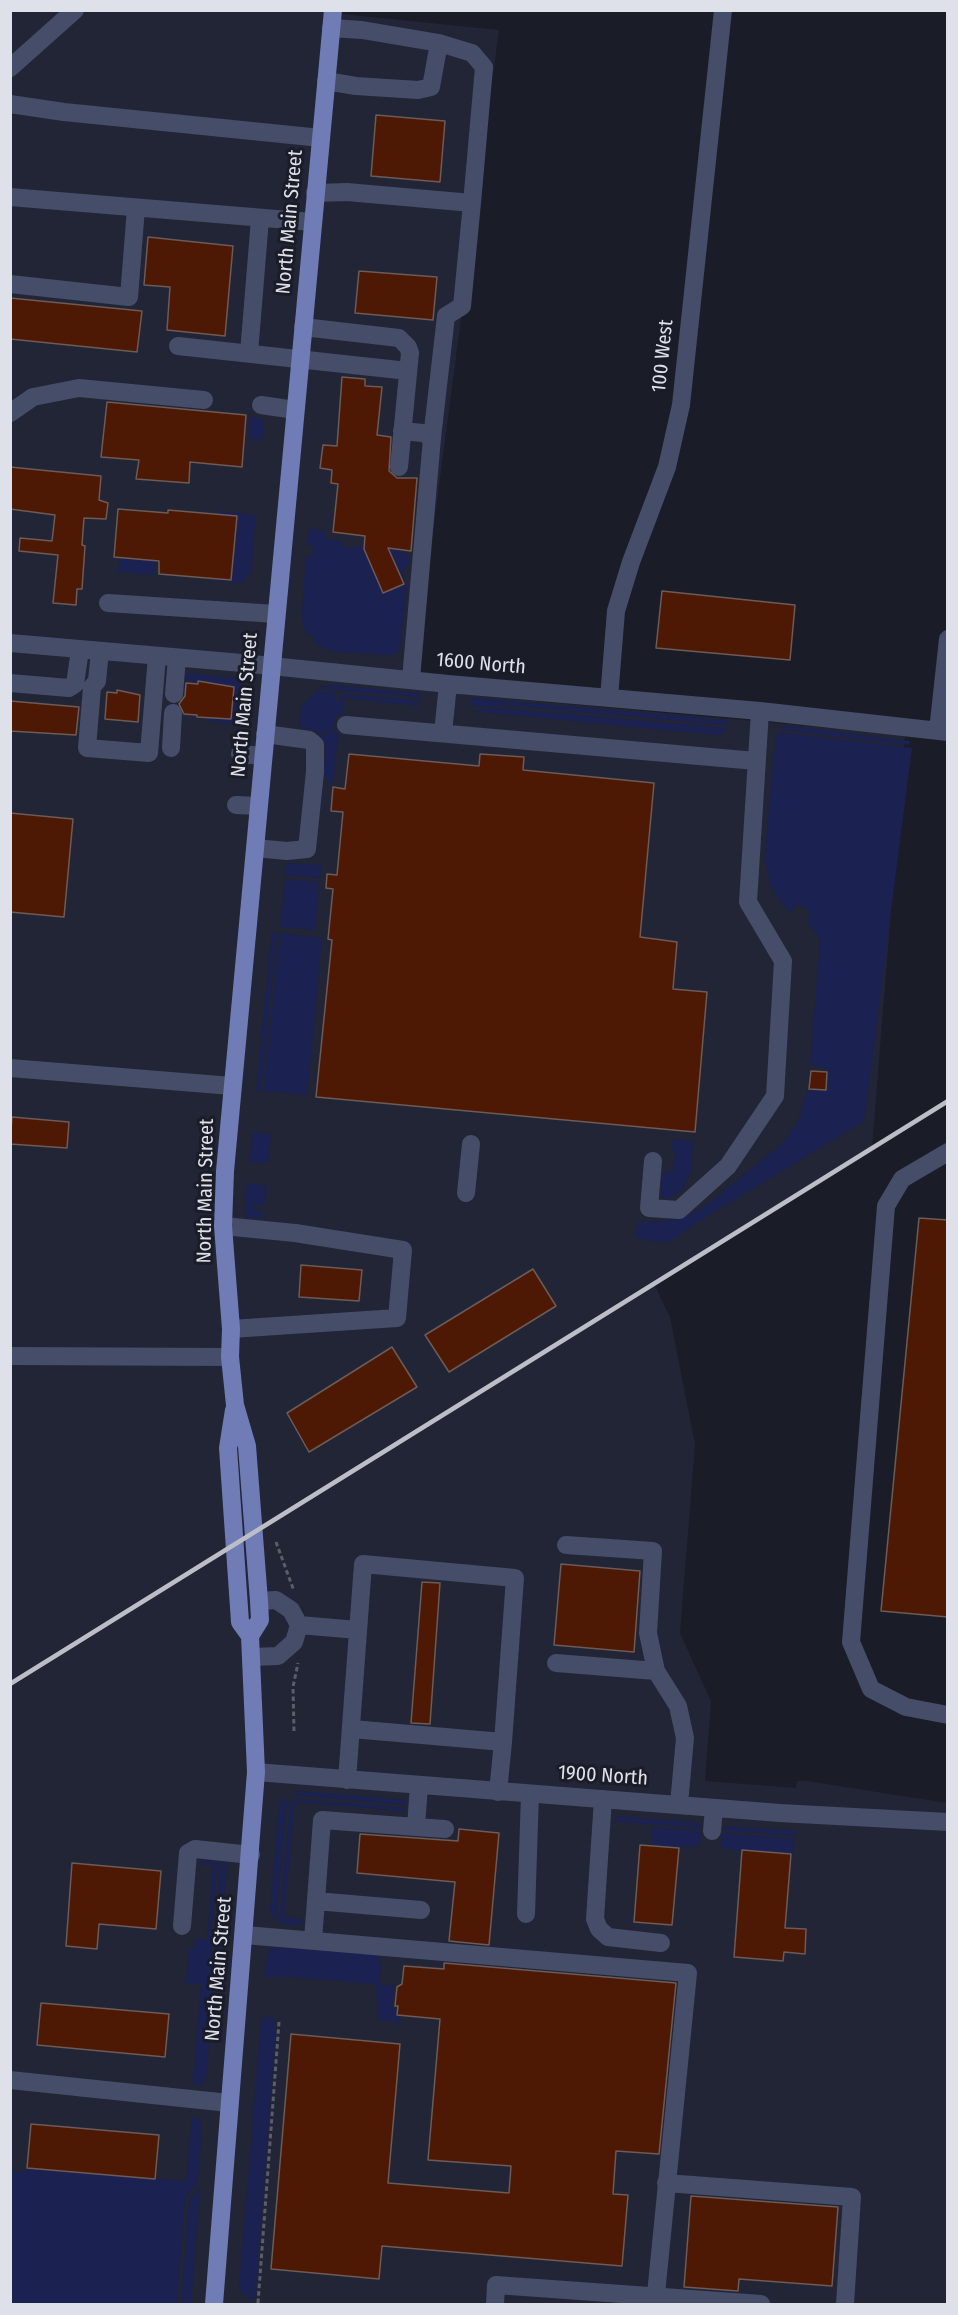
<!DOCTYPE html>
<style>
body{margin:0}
#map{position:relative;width:958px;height:2315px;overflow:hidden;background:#1a1c28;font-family:"Fira Sans Condensed",sans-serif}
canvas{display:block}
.frame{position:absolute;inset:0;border:12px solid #dfe1ea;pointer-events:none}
</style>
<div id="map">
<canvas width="958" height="2315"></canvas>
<div class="frame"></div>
</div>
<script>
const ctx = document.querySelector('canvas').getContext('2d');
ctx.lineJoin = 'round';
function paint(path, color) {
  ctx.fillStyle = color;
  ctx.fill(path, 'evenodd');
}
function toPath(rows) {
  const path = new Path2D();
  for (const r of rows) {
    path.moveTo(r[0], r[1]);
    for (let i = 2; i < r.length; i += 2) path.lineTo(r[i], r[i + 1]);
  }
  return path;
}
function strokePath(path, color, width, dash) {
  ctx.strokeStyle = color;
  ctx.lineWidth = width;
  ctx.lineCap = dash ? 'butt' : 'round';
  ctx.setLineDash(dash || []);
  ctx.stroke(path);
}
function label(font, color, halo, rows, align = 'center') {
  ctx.font = font + ' "Fira Sans Condensed",sans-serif';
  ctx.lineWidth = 6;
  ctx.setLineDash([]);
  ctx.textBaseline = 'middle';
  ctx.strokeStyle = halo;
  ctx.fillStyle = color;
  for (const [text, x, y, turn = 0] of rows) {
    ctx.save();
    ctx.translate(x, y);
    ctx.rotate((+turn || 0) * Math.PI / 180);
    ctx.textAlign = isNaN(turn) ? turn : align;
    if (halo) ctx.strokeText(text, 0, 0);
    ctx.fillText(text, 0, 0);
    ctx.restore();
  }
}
paint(toPath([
 [303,10,499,30,429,562,421,648,405,689,905,735,872,1148,654,1284,670,1317,695,1444,680,1633,711,1701,705,1781,796,1788,797,1781,807,1781,947,1803,947,2304,11,2304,11,11]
]), '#212536');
paint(toPath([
 [250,416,264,420,262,440,250,439,249,425],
 [219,511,256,515,251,572,245,578,243,583,218,581,218,579,231,579,237,517,218,515],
 [309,529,326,531,326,538,337,540,347,548,364,546,400,549,409,558,409,563,402,573,407,587,400,648,396,652,392,655,335,652,315,644,314,642,316,639,312,634,307,635,303,626,302,611,306,558,312,555,313,549,312,546,307,544],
 [391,555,404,584,383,593,371,564],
 [120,557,156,561,153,575,118,572],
 [186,673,240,679,241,681,239,686,241,690,246,691,244,725,208,721,208,718,231,718,233,687,218,685,218,683,199,681,197,684,191,680,185,682],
 [332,685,420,693,419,700,409,696,314,689],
 [316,692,335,693,335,701,340,701,341,694,408,699,419,703,418,706,344,698,343,713,335,716,334,728,319,734,311,729,301,728,299,723,302,705],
 [472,698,725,720,727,723,727,721,730,723,725,725,503,705,488,707,471,706],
 [498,708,724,728,726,729,724,733,717,735,471,711],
 [784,726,806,728,910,741,909,745,782,730,780,727],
 [334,730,338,733,333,786,323,775,326,750,325,742,320,736],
 [782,733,912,748,864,1121,698,1222,667,1243,642,1239,635,1235,638,1222,664,1221,687,1216,708,1204,785,1141,798,1121,808,1089,826,1090,828,1069,810,1065,820,942,818,935,810,927,807,918,811,913,798,903,791,912,781,903,770,884,767,870,765,851,776,735],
 [287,863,321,865,320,878,285,875],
 [285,879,319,882,315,930,280,927],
 [272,933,277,933,261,1091,256,1090],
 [280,933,322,938,307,1095,264,1091],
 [256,1132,271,1135,268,1163,253,1163,249,1160,252,1134],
 [673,1139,693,1141,691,1170,683,1189,670,1198,665,1198,661,1197,661,1193,662,1176,667,1171,673,1172,675,1153,672,1151],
 [250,1183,266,1186,265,1205,252,1205,252,1208,260,1209,259,1213,263,1214,263,1218,245,1218,246,1187],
 [297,1791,405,1800,406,1805,296,1795,294,1792],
 [283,1798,287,1801,286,1808,276,1919,274,1921,270,1910,279,1807],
 [299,1799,406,1808,406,1809,403,1811,295,1802,284,1917,301,1919,303,1923,300,1926,279,1923,290,1803,294,1799],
 [617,1816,699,1823,701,1828,614,1821],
 [725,1826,795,1831,795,1836,723,1830],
 [652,1827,701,1831,700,1844,695,1847,682,1846,681,1849,653,1846,651,1843,653,1838],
 [722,1833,794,1839,792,1862,790,1854,725,1849,721,1846],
 [202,1860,218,1861,211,1937,213,1985,207,2072,203,2084,198,2085,193,2085,201,1984,183,1983,186,1979,189,1948,195,1948,196,1939,207,1939,213,1865,200,1864,200,1861],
 [221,1861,227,1864,217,1978,215,1940],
 [277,1947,378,1955,381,1966,379,1985,394,1986,392,2008,397,2009,397,2015,400,2016,399,2025,391,2021,382,2021,378,2018,376,1984,293,1977,264,1977,267,1955,270,1949],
 [265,2017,274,2018,276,2030,255,2298,251,2301,247,2299,250,2295,248,2294,245,2297,240,2290,239,2285,261,2021],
 [192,2116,200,2120,202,2135,197,2183,185,2199,177,2304,11,2304,10,2171,27,2172,27,2168,186,2181],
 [200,2190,191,2304,181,2304,189,2200,197,2191]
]), '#1b2150');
const building = toPath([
 [376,115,445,121,440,182,371,176,376,115],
 [148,237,233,246,225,336,167,330,170,287,144,285,148,237],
 [359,271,437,277,433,320,355,313,359,271],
 [10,298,142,311,137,352,10,339,10,298],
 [342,377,365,379,365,386,382,387,377,435,391,437,389,471,397,478,417,478,411,551,388,548,404,584,383,593,364,549,365,536,333,532,338,484,331,483,332,470,320,468,323,445,337,446,342,377],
 [107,402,246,415,242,467,190,462,189,483,136,479,139,460,101,457,107,402],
 [10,467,101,476,99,500,108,503,106,519,84,518,82,545,85,546,82,589,77,589,76,605,53,603,58,555,19,551,20,538,52,541,55,515,10,509,10,467],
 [118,509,168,513,168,510,237,516,231,580,159,574,159,561,114,557,118,509],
 [662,591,795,605,790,660,656,648,662,591],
 [198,681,234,687,231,719,197,717,197,715,184,714,179,704,185,696,186,683,198,684,198,681],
 [117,690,140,695,138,722,105,719,107,692,117,693,117,690],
 [10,701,79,707,76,735,10,731,10,701],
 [349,754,479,766,480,754,524,757,523,770,654,783,640,937,677,942,673,989,707,992,695,1132,316,1097,332,940,328,939,333,889,326,888,327,874,337,875,343,812,331,811,333,787,345,789,349,754],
 [10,813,73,819,64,917,10,912,10,813],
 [811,1071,827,1072,826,1090,809,1089,811,1071],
 [12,1117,69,1122,67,1148,10,1144,12,1117],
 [919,1218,948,1220,948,1617,881,1611,919,1218],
 [301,1265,362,1270,359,1301,299,1297,301,1265],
 [533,1269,556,1306,449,1372,425,1335,533,1269],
 [392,1347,417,1387,309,1452,287,1413,392,1347],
 [561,1564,640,1571,634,1652,554,1645,561,1564],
 [422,1582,440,1583,430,1724,411,1723,422,1582],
 [459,1829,499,1833,489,1945,449,1941,455,1882,357,1873,360,1834,458,1841,459,1829],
 [640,1845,679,1848,672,1925,634,1922,640,1845],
 [742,1850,791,1854,785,1928,806,1929,805,1954,784,1952,783,1961,734,1957,742,1850],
 [72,1863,161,1871,156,1929,99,1924,97,1949,66,1946,72,1863],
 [444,1963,676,1983,659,2154,616,2151,613,2194,628,2195,622,2266,382,2246,379,2279,271,2269,291,2034,400,2044,388,2183,509,2193,511,2166,428,2160,440,2019,397,2015,398,2006,395,2006,397,1987,402,1984,404,1966,444,1969,444,1963],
 [41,2003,169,2014,165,2057,37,2045,41,2003],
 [31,2124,159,2135,155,2179,27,2168,31,2124],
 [691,2196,838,2207,832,2286,739,2279,738,2291,684,2287,691,2196]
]);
paint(building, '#4d1904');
strokePath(building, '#6c5b56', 1.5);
strokePath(toPath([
 [276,1542,294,1591],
 [294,1731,293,1687,298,1663],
 [258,2303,279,2022]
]), '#5b5d68', 3, [4.5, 3]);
strokePath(toPath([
 [10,68,75,10],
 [326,81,356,86,418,90,431,87,439,43],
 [10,104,64,112,321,138],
 [315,193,347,192,472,203,484,67,472,53,439,43,362,30,331,28],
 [10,197,313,222],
 [10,284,129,297,136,208],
 [303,327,399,338,408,347,410,353,399,467],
 [178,346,408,371],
 [249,353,260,219],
 [261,405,295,410],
 [10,413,33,397,79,388,204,400],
 [402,431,423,433,432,438,411,679],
 [432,438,446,316,462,306,472,203],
 [108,603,276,614],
 [10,643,242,663,448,684,760,711,948,732],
 [100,651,97,681,92,687,87,748,149,753,157,656],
 [10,683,69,688,75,684,80,650],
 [174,694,177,658],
 [609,698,616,611,631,562,667,467,681,405,723,10],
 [346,725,756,761],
 [938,731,948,639],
 [443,733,448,684],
 [171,748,173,713],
 [240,754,263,756],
 [236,805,258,806],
 [255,848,287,851,307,849,315,772,315,745,309,740,265,734],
 [10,1068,232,1086],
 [948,1152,902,1179,886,1206,851,1642,871,1689,906,1707,948,1715],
 [653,1161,649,1208,679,1210,728,1166,775,1096,783,961,748,902,760,711],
 [466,1193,471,1144],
 [223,1226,295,1233,403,1250,397,1318,231,1329],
 [10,1356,230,1357],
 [566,1545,653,1551,648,1633,656,1671],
 [299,1625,358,1630],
 [252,1657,278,1656,294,1642,299,1625,291,1610,276,1600,259,1601],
 [556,1663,656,1671,678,1706,685,1738,679,1804],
 [352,1729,503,1742,498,1792],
 [256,1772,780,1813,948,1822],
 [347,1780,363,1564,515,1578,503,1742],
 [603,1799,595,1919,599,1929,608,1937,661,1943],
 [416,1827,445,1829],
 [712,1831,714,1808],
 [316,1901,421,1910],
 [526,1914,530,1794],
 [182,1926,188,1853,195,1849,251,1855],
 [245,1935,688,1973,655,2304],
 [313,1940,322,1820,416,1827,419,1785],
 [10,2080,229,2103],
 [666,2183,852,2197,845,2304],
 [495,2304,496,2285,761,2304]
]), '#464d69', 18);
strokePath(toPath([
 [250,1636,260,1620,259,1601,247,1446,235,1405,230,1357,231,1329,223,1226,225,1171,333,10],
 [214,2304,256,1772,250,1636,240,1622,228,1448,234,1410]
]), '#6f7cb6', 18);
strokePath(toPath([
 [10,1684,948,1101]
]), '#bcbec7', 4.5);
label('20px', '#dfe1ea', '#1a1c28', [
 ["North Main Street",290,222,-85],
 ["100 West",663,356,-84],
 ["1600 North",481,664,5],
 ["North Main Street",245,705,-85],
 ["North Main Street",206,1191,-89],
 ["1900 North",603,1776,4],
 ["North Main Street",219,1969,-85]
]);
</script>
